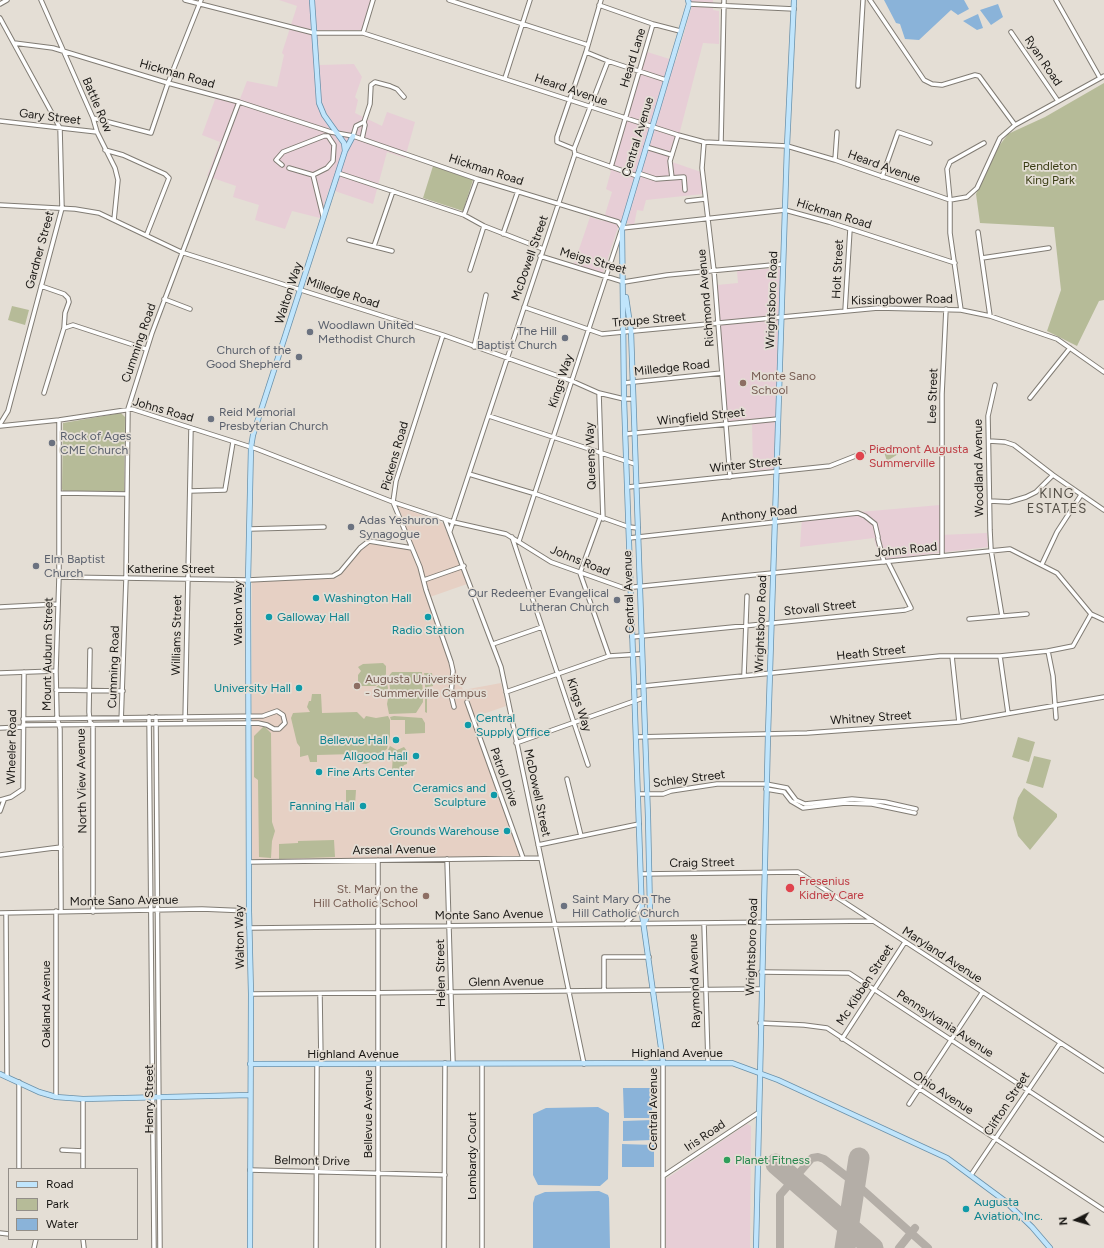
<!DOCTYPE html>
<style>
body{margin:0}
#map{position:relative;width:1104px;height:1248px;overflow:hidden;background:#e4ded5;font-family:Figtree,sans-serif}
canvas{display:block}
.legend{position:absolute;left:8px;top:1168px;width:130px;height:72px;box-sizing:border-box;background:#e4ded5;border:1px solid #938e88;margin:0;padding:5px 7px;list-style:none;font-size:12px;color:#191714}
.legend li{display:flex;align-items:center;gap:8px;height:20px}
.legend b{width:20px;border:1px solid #938e88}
.north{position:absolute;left:1056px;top:1200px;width:40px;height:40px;-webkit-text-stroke:3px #e4ded5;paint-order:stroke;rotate:265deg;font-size:11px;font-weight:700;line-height:16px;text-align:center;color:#191714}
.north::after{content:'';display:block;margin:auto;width:14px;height:18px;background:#191714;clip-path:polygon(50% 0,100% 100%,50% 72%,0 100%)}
</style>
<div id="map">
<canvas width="1104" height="1248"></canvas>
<ul class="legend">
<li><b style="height:5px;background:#c0e5fc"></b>Road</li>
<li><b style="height:11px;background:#b6bb98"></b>Park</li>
<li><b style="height:11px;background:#8ab3d9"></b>Water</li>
</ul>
<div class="north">N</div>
</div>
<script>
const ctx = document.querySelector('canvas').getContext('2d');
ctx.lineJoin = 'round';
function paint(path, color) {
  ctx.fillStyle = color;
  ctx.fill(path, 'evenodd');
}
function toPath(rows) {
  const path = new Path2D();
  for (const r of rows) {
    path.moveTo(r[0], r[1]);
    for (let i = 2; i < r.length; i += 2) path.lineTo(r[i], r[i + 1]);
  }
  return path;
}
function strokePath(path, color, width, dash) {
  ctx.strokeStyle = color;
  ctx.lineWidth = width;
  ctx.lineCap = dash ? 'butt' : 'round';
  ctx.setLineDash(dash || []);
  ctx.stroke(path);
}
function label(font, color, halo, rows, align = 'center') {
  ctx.font = font + ' Figtree,sans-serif';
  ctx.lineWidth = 3.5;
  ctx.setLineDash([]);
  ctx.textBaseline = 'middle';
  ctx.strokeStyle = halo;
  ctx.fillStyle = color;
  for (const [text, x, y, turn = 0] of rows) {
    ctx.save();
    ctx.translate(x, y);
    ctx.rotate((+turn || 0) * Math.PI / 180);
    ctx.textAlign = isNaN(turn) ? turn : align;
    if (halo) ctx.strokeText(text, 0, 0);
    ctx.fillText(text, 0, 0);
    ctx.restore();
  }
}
paint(toPath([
 [279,0,371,0,362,30,318,30,319,65,354,64,362,77,355,97,358,100,355,113,382,126,387,112,415,122,405,158,387,152,373,204,329,189,320,218,292,211,285,229,255,220,259,205,233,197,236,186,207,176,220,142,202,135,217,94,240,99,247,81,277,87,284,55,282,53,297,6],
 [691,0,713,0,713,10,719,11,719,44,703,43,672,162,701,172,703,194,646,200,643,211,637,210,634,225,620,221,603,273,574,264,590,217,603,221,612,192,606,189,611,171,609,169,644,51,676,61,691,9],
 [780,268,774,469,753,471,752,421,727,423,717,285,738,283,737,271],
 [940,505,940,535,987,533,988,547,880,560,874,538,800,547,802,517],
 [747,1124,751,1126,750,1248,666,1248,666,1179]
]), '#e7ced6');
paint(toPath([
 [398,506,443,523,467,584,430,597,463,690,501,683,506,706,472,718,520,857,252,859,252,582,337,578,365,545,369,544,413,545]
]), '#e6d0c4');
paint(toPath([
 [1104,83,1104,300,1099,301,1077,346,1047,331,1061,290,1054,227,980,223,976,194,996,150,1008,134,1045,117],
 [433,166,473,180,463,211,423,198],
 [12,306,29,310,25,325,8,320],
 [121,413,125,417,124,493,63,491,62,489,63,423],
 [892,446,903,451,887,461,883,449],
 [383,663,386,666,386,674,382,682,375,686,358,686,358,675,361,671,358,667,363,664],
 [392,672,422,672,423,702,416,713,389,714,387,704,390,688,388,677],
 [424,673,432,673,433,680,433,686,427,687,427,713,425,712,425,682,426,682],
 [386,679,388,688,386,696,375,688],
 [312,694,321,694,322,713,357,712,364,719,366,716,376,718,388,716,390,720,390,736,387,749,380,754,373,754,370,762,366,764,357,763,354,754,317,755,317,762,310,762,308,755,300,757,300,747,297,743,291,718,293,713,310,712,307,707,309,701,311,701],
 [394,716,422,718,425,723,425,733,405,734,405,720,391,720,390,717],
 [264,726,271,733,272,822,275,831,272,841,271,858,259,857,258,780,254,777,254,736],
 [1018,737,1035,742,1029,762,1012,757],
 [390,746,397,750,404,747,407,751,407,764,404,765,401,770,392,770,393,754,388,750],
 [1034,756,1051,760,1043,788,1026,783],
 [1024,788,1057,814,1057,817,1030,850,1018,836,1013,818,1018,798],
 [346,790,356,790,355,805,346,802],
 [334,840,335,857,279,859,279,844,298,843,298,841]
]), '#b6bb98');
paint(toPath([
 [884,0,964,0,969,9,958,15,951,10,919,40,905,39,900,24,896,23],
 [998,4,1003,17,991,25,980,10],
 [978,14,983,28,977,30,963,21],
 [623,1088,656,1088,656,1103,652,1103,652,1118,624,1118],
 [598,1107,609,1113,608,1179,600,1186,538,1185,533,1175,533,1114,546,1108],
 [653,1120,653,1140,623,1141,623,1121],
 [622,1144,654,1145,654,1167,622,1167],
 [599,1191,608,1195,609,1198,610,1248,533,1248,533,1203,535,1196,545,1192]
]), '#8ab3d9');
strokePath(toPath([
 [780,1248,780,1195,812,1158,818,1157,824,1159,855,1183,928,1248],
 [899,1248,915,1228]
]), '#b4aea7', 8);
strokePath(toPath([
 [776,1164,873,1248],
 [845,1248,859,1158]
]), '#b4aea7', 21);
const minor = toPath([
 [41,0,93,118,97,132,115,168,118,180,114,220],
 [185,0,314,33,363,33,678,135,704,142,787,146,835,160,950,200,967,197,977,188,1000,138,1015,125,1104,76],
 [449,0,588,45],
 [870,0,924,80,932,84,942,85,975,75,979,76,1015,125],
 [1056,0,1100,78],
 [0,4,7,0],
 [689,4,794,9],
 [599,5,653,24,680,31],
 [0,18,60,128,62,208,8,411,0,424],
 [1011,32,1058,101],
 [363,33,373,0],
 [14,43,53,48,168,83,239,102,331,132,353,136,477,179,618,222,622,228,785,210,829,222,955,263],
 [586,52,608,61,666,80],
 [505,78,530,0],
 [858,86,863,0],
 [93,118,151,133,168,83,201,0],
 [0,121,97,132],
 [353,136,356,126,364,122],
 [362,139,365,125,364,122,370,104,371,85,375,82,390,86,397,89,404,97],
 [704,142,702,168,714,271,730,477],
 [721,143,724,0],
 [646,147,672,155],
 [574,149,608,61],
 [105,150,123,155,165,174,169,178,147,234],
 [575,154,637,176],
 [835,160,837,132],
 [282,165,276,160,283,152,324,136,328,136,334,145,333,161,327,168,313,175],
 [611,167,653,24],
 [289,168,313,175,323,216],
 [338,173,464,215,484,226,543,249],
 [638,173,656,179,684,177,685,190],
 [882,177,898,132,930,143],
 [672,178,670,161,678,135],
 [687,201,705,199],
 [0,205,75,209,99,213,181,252,443,335,572,381,599,393,624,399,633,399],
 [464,215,477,179],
 [978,232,990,316],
 [503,234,518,191],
 [349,240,392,251],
 [374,246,393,191],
 [540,256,624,282,667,275,783,264],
 [982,258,1049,248],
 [470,270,484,226],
 [41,286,64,294,68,298,69,302,65,313,64,328,44,393],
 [164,299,190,309],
 [524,307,602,334,878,308,961,310,990,316,1057,339,1104,372],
 [961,310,950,233,950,200,947,169,950,162,984,143],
 [845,311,850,229],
 [64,328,73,325,146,349],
 [443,335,396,481,393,502,420,567,426,590,451,662,453,671,451,695,454,707],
 [474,347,486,295],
 [624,383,722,373],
 [995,385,988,416,990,530,991,550,1002,616],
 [599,393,603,519],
 [1030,398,1070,348],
 [489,416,635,464],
 [59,420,59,577,56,671,57,717,60,729,61,911],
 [0,426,59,420,132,409,257,449,393,502,453,522,506,534,551,562,624,588,1010,549,1057,573,1091,614,1104,620],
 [626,434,778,419],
 [989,441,1005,442,1014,445,1053,475,1104,510],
 [469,474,536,494,629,527,638,528],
 [628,487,830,466,863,453],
 [190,491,225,490,233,442],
 [60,493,127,494],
 [990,501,1009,502,1026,497,1036,492,1053,475],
 [600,518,580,573,609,656],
 [445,520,501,667,584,1064],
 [250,529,324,527],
 [450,531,575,154,574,149,557,142,557,137,586,52,601,0],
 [512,537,588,765],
 [629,538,858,513,865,516,875,524,878,537],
 [878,539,884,562],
 [519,541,621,231],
 [942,555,942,394,946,309],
 [1042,564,1057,532,1081,495],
 [59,577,248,580,333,576,340,572,360,548,369,541,412,548],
 [424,580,464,566],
 [0,607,58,604],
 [969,619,1027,614],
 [632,637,905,610,911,608,888,562],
 [493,644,542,627],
 [90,650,89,712,90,722,93,725,93,912],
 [1048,651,1053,676,1056,718],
 [952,656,959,722],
 [1000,656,1008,713],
 [0,673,56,671],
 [744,675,747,596],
 [634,687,940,656,1000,656,1048,651,1073,646,1091,614],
 [56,690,123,691],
 [506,692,609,656,642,654],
 [467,702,523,858],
 [149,717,154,1248],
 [156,717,160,1248],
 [23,719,263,716,277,711,283,715,285,723,279,729,274,729,267,725,258,723,23,725],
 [185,723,191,428],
 [121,724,126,579,128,409,152,333,239,102],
 [0,728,23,727],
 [636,737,807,733,959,722,1104,697],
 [516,743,643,698],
 [567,779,581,836],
 [766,789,784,792,791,801,803,808,845,803,872,804,915,813],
 [638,794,663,794,671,791,717,784,766,784,787,788,796,800,805,804,852,799,885,802,916,809],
 [0,800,11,797,23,789,24,672],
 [0,811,4,800],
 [538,845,639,824],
 [0,855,61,847],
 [447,859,453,1063],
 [249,862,540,858],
 [641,874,798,872,1104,1071],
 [56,911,56,1097],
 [0,913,202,909,249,911],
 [6,913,7,1077],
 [704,923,708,1062],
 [625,924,636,913,642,902,650,902],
 [249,928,873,921],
 [761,972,849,973,1104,1140],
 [604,990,604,957,649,957],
 [251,994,761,989],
 [320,994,321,1064],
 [760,1023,804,1025,827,1028,1104,1210],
 [842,1039,905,942],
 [663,1062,663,1248],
 [909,1104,982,993],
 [62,1150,83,1151],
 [19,1169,19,1082],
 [83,1169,83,1099],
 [250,1170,445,1175],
 [971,1175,1060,1043],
 [663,1176,758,1113],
 [0,1233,9,1234],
 [83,1239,84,1248],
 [34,1248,36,1239],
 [316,1248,317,1064],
 [378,1248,378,860],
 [444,1248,445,1063],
 [482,1248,482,1064]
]);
const major = toPath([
 [345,151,353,136],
 [626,297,631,331,648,817,650,911,644,923],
 [663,1062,642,914,624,399,622,228,689,4,688,0],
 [250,1064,732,1063,778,1080,947,1158,1005,1201,1032,1227,1050,1248],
 [0,1074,39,1092,56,1097,83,1099,250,1095],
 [250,1248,251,994,249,911,248,581,251,447,253,435,345,151,344,143,324,115,319,103,312,0],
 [756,1248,768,734,787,146,794,0]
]);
strokePath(minor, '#817c74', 5.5);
strokePath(major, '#6a91aa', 6);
strokePath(minor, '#fff', 3.5);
strokePath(major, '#c0e5fc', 4.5);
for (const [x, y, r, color] of [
 [310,332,4,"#6b7280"],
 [565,338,4,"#6b7280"],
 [299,357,4,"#6b7280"],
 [743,383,4,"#8d6e63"],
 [211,419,4,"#6b7280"],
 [52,443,4,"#6b7280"],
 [860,456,5,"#e0444e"],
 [351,527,4,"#6b7280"],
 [36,566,4,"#6b7280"],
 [316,598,4,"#0f9aa8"],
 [617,600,4,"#6b7280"],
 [269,617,4,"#0f9aa8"],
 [428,617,4,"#0f9aa8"],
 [357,686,4,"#8d6e63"],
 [299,688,4,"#0f9aa8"],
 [468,725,4,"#0f9aa8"],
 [396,740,4,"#0f9aa8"],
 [416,756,4,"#0f9aa8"],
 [319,772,4,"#0f9aa8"],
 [494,795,4,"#0f9aa8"],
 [363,806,4,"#0f9aa8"],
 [507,831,4,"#0f9aa8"],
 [790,888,5,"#e0444e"],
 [426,896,4,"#8d6e63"],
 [564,906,4,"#6b7280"],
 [727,1160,4,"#2e9e5b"],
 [966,1209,4,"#0f9aa8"]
]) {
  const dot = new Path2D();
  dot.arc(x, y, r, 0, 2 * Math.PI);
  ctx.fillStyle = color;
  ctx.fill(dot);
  strokePath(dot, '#e4ded5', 1.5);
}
label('12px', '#191714', '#e4ded5', [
 ["Heard Lane",633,58,-73],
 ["Ryan Road",1043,61,56],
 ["Hickman Road",177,74,16],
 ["Heard Avenue",571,90,19],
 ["Battle Row",97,105,67],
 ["Gary Street",50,117,7],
 ["Central Avenue",638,137,-73],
 ["Heard Avenue",884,167,20],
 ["Hickman Road",486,170,18],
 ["Hickman Road",834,214,17],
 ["Gardner Street",40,250,-75],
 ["McDowell Street",530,258,-71],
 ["Meigs Street",593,261,16],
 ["Holt Street",838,269,-87],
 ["Walton Way",289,293,-72],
 ["Milledge Road",343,293,18],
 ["Richmond Avenue",706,298,-95],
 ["Wrightsboro Road",772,300,-88],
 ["Kissingbower Road",902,300,-1],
 ["Troupe Street",649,320,-5],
 ["Cumming Road",139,343,-71],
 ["Milledge Road",672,368,-6],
 ["Kings Way",561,381,-72],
 ["Lee Street",933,396,-88],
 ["Johns Road",163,410,16],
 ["Wingfield Street",701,417,-6],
 ["Pickens Road",395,456,-74],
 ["Queens Way",591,456,-92],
 ["Winter Street",746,465,-6],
 ["Woodland Avenue",979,468,-91],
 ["Anthony Road",759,514,-6],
 ["Johns Road",906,550,-6],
 ["Johns Road",580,561,22],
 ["Katherine Street",171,569],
 ["Central Avenue",629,592,-92],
 ["Stovall Street",820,608,-6],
 ["Walton Way",238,613,-90],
 ["Wrightsboro Road",761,624,-88],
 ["Williams Street",177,635,-89],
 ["Heath Street",871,653,-6],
 ["Mount Auburn Street",48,654,-89],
 ["Cumming Road",114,667,-88],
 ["Kings Way",579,705,72],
 ["Whitney Street",871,718,-4],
 ["Wheeler Road",12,747,-89],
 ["Patrol Drive",504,777,70],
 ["Schley Street",689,779,-7],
 ["North View Avenue",82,781,-91],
 ["McDowell Street",537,793,78],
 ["Arsenal Avenue",394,850,-1],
 ["Craig Street",702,863,-1],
 ["Monte Sano Avenue",124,901,-1],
 ["Monte Sano Avenue",489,915,-1],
 ["Walton Way",240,937,-91],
 ["Wrightsboro Road",752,947,-88],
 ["Maryland Avenue",942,955,33],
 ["Helen Street",441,973,-91],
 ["Raymond Avenue",695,981,-92],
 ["Glenn Avenue",506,982,-1],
 ["Mc Kibben Street",865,985,-57],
 ["Oakland Avenue",46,1004,-90],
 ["Pennsylvania Avenue",945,1024,33],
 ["Highland Avenue",677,1053],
 ["Highland Avenue",353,1054],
 ["Ohio Avenue",943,1093,33],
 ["Henry Street",149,1099,-90],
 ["Clifton Street",1007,1104,-57],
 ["Central Avenue",653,1109,-90],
 ["Bellevue Avenue",368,1114,-90],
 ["Iris Road",705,1136,-34],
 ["Lombardy Court",472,1156,-90],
 ["Belmont Drive",312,1161,1]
]);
label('12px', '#393c13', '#e4ded5', [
 ["Pendleton",1050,166],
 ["King Park",1050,180]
]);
label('12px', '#5b616d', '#e4ded5', [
 ["Woodlawn United",318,325],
 ["Methodist Church",318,339],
 ["The Hill",557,331,"right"],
 ["Baptist Church",557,345,"right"],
 ["Church of the",291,350,"right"],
 ["Good Shepherd",291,364,"right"],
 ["Reid Memorial",219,412],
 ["Presbyterian Church",219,426],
 ["Rock of Ages",60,436],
 ["CME Church",60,450],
 ["Adas Yeshuron",359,520],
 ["Synagogue",359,534],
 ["Elm Baptist",44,559],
 ["Church",44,573],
 ["Our Redeemer Evangelical",609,593,"right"],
 ["Lutheran Church",609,607,"right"],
 ["Saint Mary On The",572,899],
 ["Hill Catholic Church",572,913]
], 'left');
label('12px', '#785e54', '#e4ded5', [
 ["Monte Sano",751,376],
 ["School",751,390],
 ["Augusta University",365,679],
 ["- Summerville Campus",365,693],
 ["St. Mary on the",418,889,"right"],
 ["Hill Catholic School",418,903,"right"]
], 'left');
label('12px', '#be3a42', '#e4ded5', [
 ["Piedmont Augusta",869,449],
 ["Summerville",869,463],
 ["Fresenius",799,881],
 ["Kidney Care",799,895]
], 'left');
label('12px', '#0d838f', '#e4ded5', [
 ["Washington Hall",324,598,"left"],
 ["Galloway Hall",277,617,"left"],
 ["Radio Station",428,630,"center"],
 ["University Hall",291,688],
 ["Central",476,718,"left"],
 ["Supply Office",476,732,"left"],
 ["Bellevue Hall",388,740],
 ["Allgood Hall",408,756],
 ["Fine Arts Center",327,772,"left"],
 ["Ceramics and",486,788],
 ["Sculpture",486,802],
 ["Fanning Hall",355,806],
 ["Grounds Warehouse",499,831],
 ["Augusta",974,1202,"left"],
 ["Aviation, Inc.",974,1216,"left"]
], 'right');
label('12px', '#27864d', '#e4ded5', [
 ["Planet Fitness",735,1160]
], 'left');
ctx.letterSpacing = '1px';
label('13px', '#544f47', '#e4ded5', [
 ["KING",1057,494],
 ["ESTATES",1057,509]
]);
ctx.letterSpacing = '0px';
</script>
